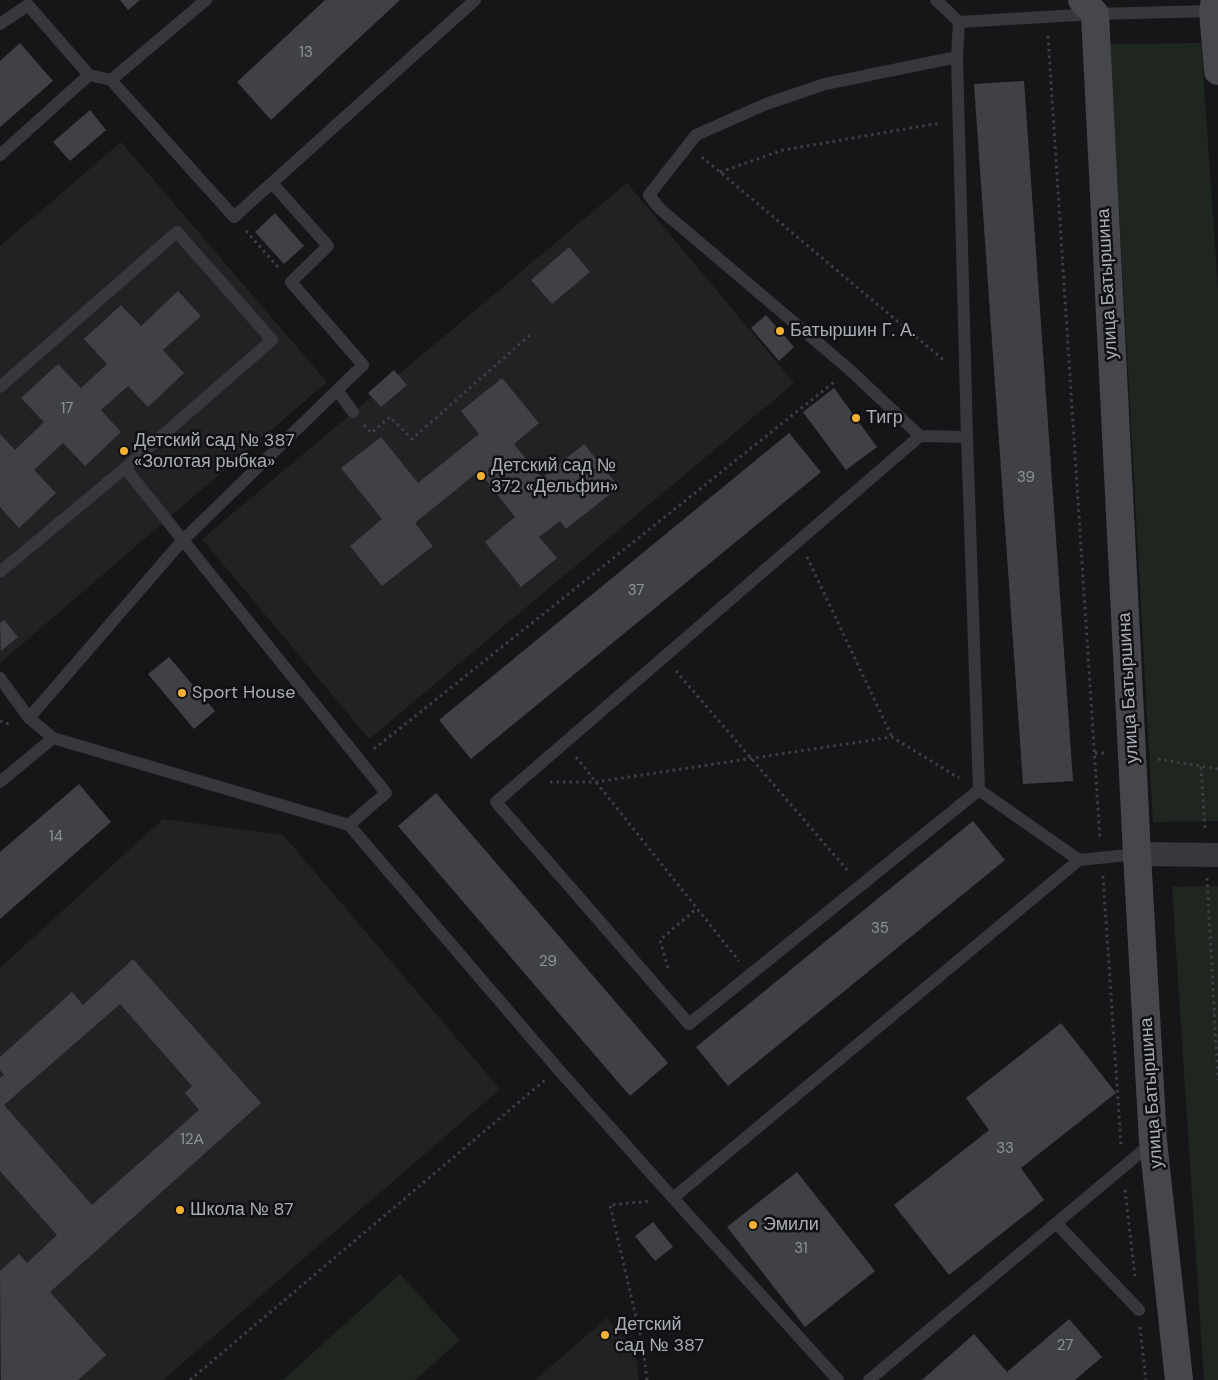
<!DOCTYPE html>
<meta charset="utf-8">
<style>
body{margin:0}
canvas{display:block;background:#161618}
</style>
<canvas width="1218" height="1380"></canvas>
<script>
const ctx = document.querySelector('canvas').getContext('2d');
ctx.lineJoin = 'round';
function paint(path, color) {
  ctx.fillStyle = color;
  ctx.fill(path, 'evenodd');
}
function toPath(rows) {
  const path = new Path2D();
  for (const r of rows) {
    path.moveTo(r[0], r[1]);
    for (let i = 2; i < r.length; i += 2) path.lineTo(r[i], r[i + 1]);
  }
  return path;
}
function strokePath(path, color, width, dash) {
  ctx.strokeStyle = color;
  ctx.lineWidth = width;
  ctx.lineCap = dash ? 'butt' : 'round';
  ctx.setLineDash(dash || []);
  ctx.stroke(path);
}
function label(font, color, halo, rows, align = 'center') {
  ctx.font = font + ' "DM Sans",sans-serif';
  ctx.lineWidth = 5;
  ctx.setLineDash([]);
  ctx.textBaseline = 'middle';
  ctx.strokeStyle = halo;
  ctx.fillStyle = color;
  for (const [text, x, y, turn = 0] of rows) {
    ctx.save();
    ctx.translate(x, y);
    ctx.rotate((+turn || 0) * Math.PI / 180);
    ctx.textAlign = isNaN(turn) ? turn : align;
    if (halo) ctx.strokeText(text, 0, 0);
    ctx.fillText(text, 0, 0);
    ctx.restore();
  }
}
paint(toPath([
 [121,142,327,382,0,663,0,246],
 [627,183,794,383,369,739,202,539],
 [163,819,283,835,500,1089,163,1380,0,1380,0,968],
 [607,1318,635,1352,639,1380,535,1380]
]), '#222225');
paint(toPath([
 [1201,43,1218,288,1218,821,1153,822,1110,44],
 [1218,886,1218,1380,1204,1380,1172,887],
 [400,1274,460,1340,415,1380,283,1380]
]), '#1e261f');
paint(toPath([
 [120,0,140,0,128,10],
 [325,0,400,0,271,120,237,82],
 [20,43,53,81,0,127,0,61],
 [1024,81,1073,781,1023,784,974,84],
 [90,110,106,130,70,161,53,142],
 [275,213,304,246,284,264,255,232],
 [569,247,590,272,552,304,531,280],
 [178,291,201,316,163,350,184,373,148,407,128,386,101,410,121,432,85,466,63,443,34,470,56,493,19,528,0,507,0,434,15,450,44,422,21,398,58,364,81,388,107,364,84,339,121,305,141,326],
 [766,315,794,347,779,361,751,328],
 [394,370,407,385,381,407,368,393],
 [502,378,539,423,514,444,542,478,584,444,619,487,566,529,560,521,539,537,557,558,521,587,485,542,515,517,479,471,415,523,433,546,382,586,350,546,382,519,341,468,381,437,418,483,479,434,461,411],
 [834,388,877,447,846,470,803,412],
 [789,433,821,472,471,759,439,720],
 [4,620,18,637,1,651,0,623],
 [169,657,215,711,194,729,148,674],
 [79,784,111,822,0,919,0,852],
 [436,793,668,1063,630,1096,398,826],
 [973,821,1005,860,728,1086,696,1047],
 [133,959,261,1103,50,1292,106,1355,78,1380,1,1380,0,1271,19,1254,27,1263,57,1235,0,1171,0,1078,4,1075,0,1070,0,1057,72,992,83,1005],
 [120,1004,192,1086,185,1093,199,1110,92,1205,4,1105],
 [1061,1023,1116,1093,1021,1168,1044,1200,949,1275,894,1205,989,1130,966,1098],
 [797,1172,875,1271,805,1327,727,1227],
 [653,1222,673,1247,655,1261,635,1236],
 [1069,1319,1102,1357,1075,1380,922,1380,974,1334,1007,1372]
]), '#404145');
strokePath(toPath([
 [1048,36,1100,840],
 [702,157,946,362],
 [720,172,783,150,940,123],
 [246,231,278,267],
 [364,425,371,433,390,417,412,439,531,334],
 [807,557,892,737],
 [676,671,848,871],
 [0,721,9,724],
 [374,749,834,382],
 [1095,753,1107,753],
 [576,757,739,961],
 [1158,759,1218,769],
 [1201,767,1205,830],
 [550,782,596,782,892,737,959,778],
 [1103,876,1121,1144],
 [1207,878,1218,1080],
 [668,968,660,940,696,909],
 [1125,1190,1135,1276],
 [1140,1327,1146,1380],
 [190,1380,545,1080],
 [647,1380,643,1347,610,1205,651,1201]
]), '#3d3f44', 3, [2.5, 4]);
strokePath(toPath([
 [936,0,959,22,1095,14,1213,11],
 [959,22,957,57,967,437,979,790,689,1024,496,802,920,436,967,437],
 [0,24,28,5,89,75,111,80,206,0],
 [111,80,234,217,475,0],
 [0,155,89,75],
 [0,387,177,232,272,340,125,468],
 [337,390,353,412],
 [920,436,850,370,659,208,649,195,696,135,766,104,825,84,957,57],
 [0,572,125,468,386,793,349,825],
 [0,678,29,718],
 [53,738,29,718,182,541,363,365,291,282,328,246,272,183],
 [0,782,53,738,349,825,558,1069,673,1198,1079,860],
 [979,790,1079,860,1137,854],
 [673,1198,838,1380],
 [1056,1223,1139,1310],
 [869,1380,1153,1142]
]), '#37383d', 12);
strokePath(toPath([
 [1137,854,1218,855]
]), '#37383d', 24);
strokePath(toPath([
 [1082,0,1095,14,1137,854,1153,1141,1179,1380],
 [1215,0,1213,11,1218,71]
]), '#45474d', 28);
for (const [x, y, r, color] of [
 [780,331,5,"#f2b134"],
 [856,418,5,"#f2b134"],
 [124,451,5,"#f2b134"],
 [481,476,5,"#f2b134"],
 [182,693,5,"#f2b134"],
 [180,1210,5,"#f2b134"],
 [753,1225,5,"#f2b134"],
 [605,1335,5,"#f2b134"]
]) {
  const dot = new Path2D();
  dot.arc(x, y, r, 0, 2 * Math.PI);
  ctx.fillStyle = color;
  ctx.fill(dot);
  strokePath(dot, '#111113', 2);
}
label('15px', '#8e929b', null, [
 ["13",306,53],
 ["17",67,409],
 ["39",1026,478],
 ["37",636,591],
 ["14",56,837],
 ["35",880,929],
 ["29",548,962],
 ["12А",192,1140],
 ["33",1005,1149],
 ["31",801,1249],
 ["27",1065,1346]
]);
label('18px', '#a8adb8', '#111113', [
 ["улица Батыршина",1108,284,-93],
 ["улица Батыршина",1129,688,-93],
 ["улица Батыршина",1152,1093,-94]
]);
label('18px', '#a8adb8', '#111113', [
 ["Батыршин Г. А.",790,331],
 ["Тигр",866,418],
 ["Детский сад № 387",134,441],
 ["«Золотая рыбка»",134,462],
 ["Детский сад №",491,466],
 ["372 «Дельфин»",491,487],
 ["Sport House",192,693],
 ["Школа № 87",190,1210],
 ["Эмили",763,1225],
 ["Детский",615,1325],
 ["сад № 387",615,1346]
], 'left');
</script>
